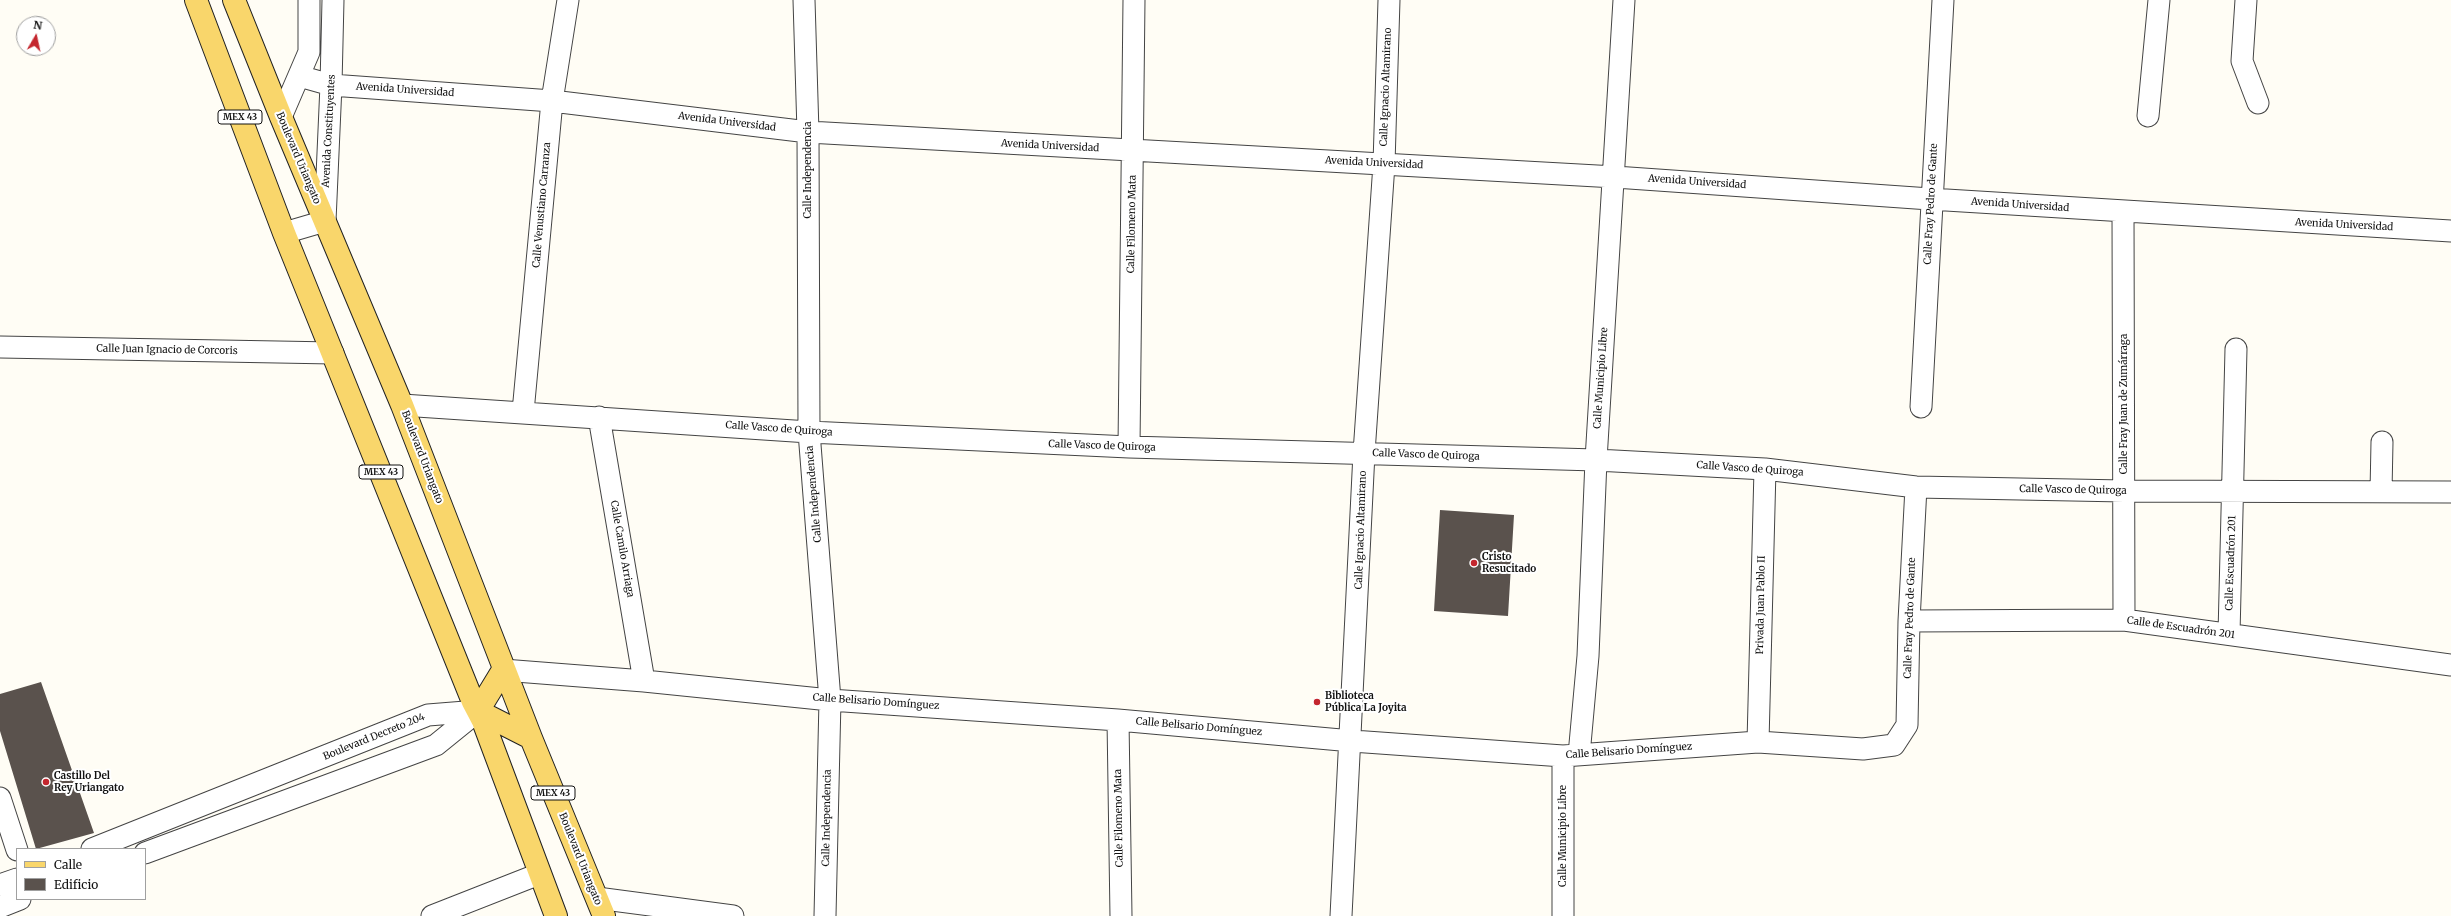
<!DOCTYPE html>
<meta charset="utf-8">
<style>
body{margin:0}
#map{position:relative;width:2451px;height:916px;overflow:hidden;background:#fffdf5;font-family:Merriweather,serif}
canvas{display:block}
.legend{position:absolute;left:16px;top:848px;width:130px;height:52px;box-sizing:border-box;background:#fff;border:1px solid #a0a0a0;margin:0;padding:5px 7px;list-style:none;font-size:12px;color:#111}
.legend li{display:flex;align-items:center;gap:8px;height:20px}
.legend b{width:20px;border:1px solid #a0a0a0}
.north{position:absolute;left:16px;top:16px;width:40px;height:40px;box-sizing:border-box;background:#fff;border:1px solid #a0a0a0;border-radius:50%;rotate:9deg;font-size:11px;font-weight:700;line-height:16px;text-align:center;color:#111}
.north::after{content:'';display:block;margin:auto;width:14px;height:18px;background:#c4262e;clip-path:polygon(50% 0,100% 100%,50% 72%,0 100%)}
</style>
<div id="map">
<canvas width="2451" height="916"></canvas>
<ul class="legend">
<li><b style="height:5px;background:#f9d66b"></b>Calle</li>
<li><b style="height:11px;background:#5a524d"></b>Edificio</li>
</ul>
<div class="north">N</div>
</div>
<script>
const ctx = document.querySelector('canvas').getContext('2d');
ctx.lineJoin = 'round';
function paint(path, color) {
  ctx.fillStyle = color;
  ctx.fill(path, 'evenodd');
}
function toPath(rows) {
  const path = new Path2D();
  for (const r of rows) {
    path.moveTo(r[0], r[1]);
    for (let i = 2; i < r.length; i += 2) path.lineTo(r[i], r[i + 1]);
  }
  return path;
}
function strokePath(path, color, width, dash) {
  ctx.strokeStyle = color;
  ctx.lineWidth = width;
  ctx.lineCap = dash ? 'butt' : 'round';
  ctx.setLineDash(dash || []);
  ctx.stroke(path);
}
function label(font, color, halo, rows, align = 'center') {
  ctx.font = font + ' Merriweather,serif';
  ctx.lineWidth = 4;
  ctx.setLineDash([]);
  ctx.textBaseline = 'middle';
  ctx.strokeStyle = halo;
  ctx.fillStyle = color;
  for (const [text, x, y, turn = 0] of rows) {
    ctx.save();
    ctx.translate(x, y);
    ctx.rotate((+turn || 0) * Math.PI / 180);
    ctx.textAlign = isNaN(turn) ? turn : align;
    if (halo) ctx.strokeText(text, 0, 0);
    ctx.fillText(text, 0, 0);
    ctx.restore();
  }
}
paint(toPath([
 [1440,510,1514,515,1508,616,1434,611],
 [41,682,94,833,36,849,0,731,0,694]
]), '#5a524d');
const minor = toPath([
 [804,0,808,132,809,432,830,700,825,916],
 [2246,0,2242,61,2258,103],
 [299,76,331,85,552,101,808,132,1615,177,1930,199,2451,231],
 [2148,116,2159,0],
 [281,117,309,52,309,0],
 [2123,212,2124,620],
 [284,233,325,221,331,85,333,0],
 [0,347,333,353],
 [402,405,809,432,1129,447,1596,460,1765,469,1916,487,2124,491,2451,492],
 [1921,407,1943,0],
 [523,412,552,101,568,0],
 [599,417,644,681],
 [1129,447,1134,0],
 [2381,492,2382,442],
 [1909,621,2124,620,2451,665],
 [2229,634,2236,349],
 [503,670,644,681,830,700,1118,720,1352,741,1563,756,1758,742,1863,749,1894,745,1907,725,1909,621,1916,487],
 [1118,720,1121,916],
 [1758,742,1765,469],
 [1579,755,1588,656,1596,460,1624,0],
 [0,798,17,850],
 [92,849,428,715,478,711],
 [145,853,436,745,478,711],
 [0,885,17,879],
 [597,898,733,916],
 [0,907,20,899],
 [432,916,539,874],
 [1341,916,1364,453,1384,164,1389,0],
 [1563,916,1563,756]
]);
const major = toPath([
 [196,0,284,233,473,702,483,721,556,916],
 [234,0,281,117,402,405,531,738,604,916],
 [478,711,531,738],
 [478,711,503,670]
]);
strokePath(minor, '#444', 23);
strokePath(major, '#222', 24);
strokePath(minor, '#fff', 21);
strokePath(major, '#f9d66b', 22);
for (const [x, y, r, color] of [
 [1474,563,4,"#c4262e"],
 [1317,702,4,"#c4262e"],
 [46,782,4,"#c4262e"]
]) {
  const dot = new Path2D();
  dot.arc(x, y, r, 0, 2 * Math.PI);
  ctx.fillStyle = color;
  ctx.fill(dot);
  strokePath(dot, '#fff', 1.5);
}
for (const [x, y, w] of [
 [240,117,44],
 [381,472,44],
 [553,793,44]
]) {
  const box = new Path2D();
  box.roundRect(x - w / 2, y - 7, w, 14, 3);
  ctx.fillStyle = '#fff';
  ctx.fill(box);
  strokePath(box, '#111', 1);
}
label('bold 9px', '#111', null, [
 ["MEX 43",240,117],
 ["MEX 43",381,472],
 ["MEX 43",553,793]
]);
label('10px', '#111', '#fff', [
 ["Calle Ignacio Altamirano",1386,87,-88],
 ["Avenida Universidad",405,90,4],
 ["Avenida Universidad",727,122,7],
 ["Avenida Constituyentes",329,131,-87],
 ["Avenida Universidad",1050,146,3],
 ["Boulevard Uriangato",298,158,67],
 ["Avenida Universidad",1374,163,3],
 ["Calle Independencia",808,170,-90],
 ["Avenida Universidad",1697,182,4],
 ["Calle Fray Pedro de Gante",1931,204,-87],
 ["Calle Venustiano Carranza",542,205,-85],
 ["Avenida Universidad",2020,205,4],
 ["Calle Filomeno Mata",1132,224,-89],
 ["Avenida Universidad",2344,225,3],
 ["Calle Juan Ignacio de Corcoris",167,350,1],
 ["Calle Municipio Libre",1601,378,-86],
 ["Calle Fray Juan de Zumárraga",2124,404,-90],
 ["Calle Vasco de Quiroga",779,429,4],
 ["Calle Vasco de Quiroga",1102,446,2],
 ["Calle Vasco de Quiroga",1426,455,2],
 ["Boulevard Uriangato",422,457,69],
 ["Calle Vasco de Quiroga",1750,469,4],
 ["Calle Vasco de Quiroga",2073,490,1],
 ["Calle Independencia",814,494,-95],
 ["Calle Ignacio Altamirano",1361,530,-88],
 ["Calle Camilo Arriaga",622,549,80],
 ["Calle Escuadrón 201",2231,563,-88],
 ["Privada Juan Pablo II",1761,605,-89],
 ["Calle Fray Pedro de Gante",1910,618,-88],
 ["Calle de Escuadrón 201",2181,628,8],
 ["Calle Belisario Domínguez",876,702,4],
 ["Calle Belisario Domínguez",1199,727,5],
 ["Boulevard Decreto 204",374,737,-22],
 ["Calle Belisario Domínguez",1629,751,-4],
 ["Calle Independencia",827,818,-89],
 ["Calle Filomeno Mata",1119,818,-91],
 ["Calle Municipio Libre",1563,836,-90],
 ["Boulevard Uriangato",580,859,68]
]);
label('bold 10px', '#111', '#fff', [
 ["Cristo",1482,557],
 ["Resucitado",1482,569],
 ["Biblioteca",1325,696],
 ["Pública La Joyita",1325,708],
 ["Castillo Del",54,776],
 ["Rey Uriangato",54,788]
], 'left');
</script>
